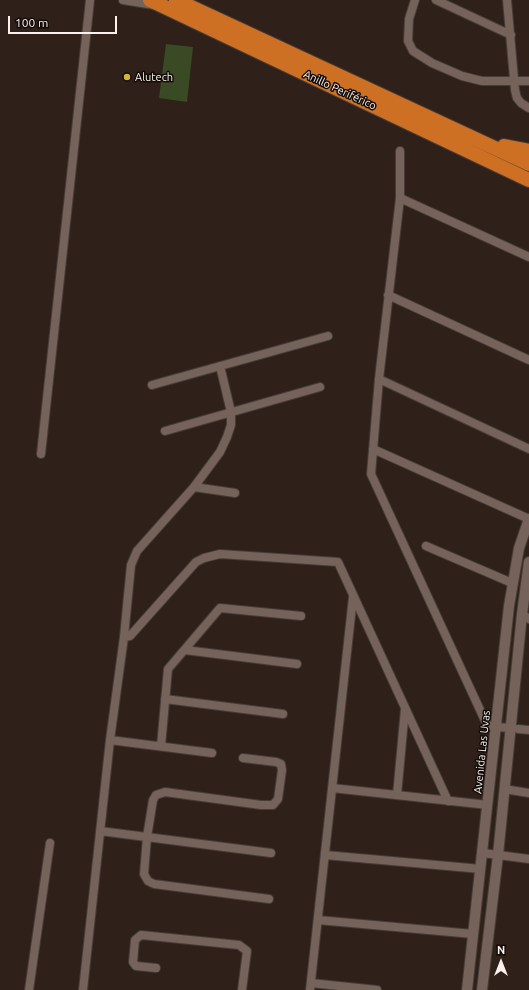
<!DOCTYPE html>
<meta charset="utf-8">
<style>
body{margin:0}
#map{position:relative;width:529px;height:990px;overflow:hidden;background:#2f201a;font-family:Ubuntu,sans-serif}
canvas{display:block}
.north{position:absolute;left:481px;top:942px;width:40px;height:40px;-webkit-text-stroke:3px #120c09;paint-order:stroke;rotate:0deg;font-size:11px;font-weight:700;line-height:16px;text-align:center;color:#fbf0ec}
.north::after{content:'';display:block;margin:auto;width:14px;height:18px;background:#fbf0ec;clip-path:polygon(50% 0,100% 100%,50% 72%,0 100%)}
.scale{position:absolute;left:8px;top:16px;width:109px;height:18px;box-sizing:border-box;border:2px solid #fbf0ec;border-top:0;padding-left:5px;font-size:12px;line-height:14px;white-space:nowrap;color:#fbf0ec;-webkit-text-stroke:3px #120c09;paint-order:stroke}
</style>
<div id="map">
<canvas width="529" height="990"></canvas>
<div class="north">N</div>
<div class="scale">100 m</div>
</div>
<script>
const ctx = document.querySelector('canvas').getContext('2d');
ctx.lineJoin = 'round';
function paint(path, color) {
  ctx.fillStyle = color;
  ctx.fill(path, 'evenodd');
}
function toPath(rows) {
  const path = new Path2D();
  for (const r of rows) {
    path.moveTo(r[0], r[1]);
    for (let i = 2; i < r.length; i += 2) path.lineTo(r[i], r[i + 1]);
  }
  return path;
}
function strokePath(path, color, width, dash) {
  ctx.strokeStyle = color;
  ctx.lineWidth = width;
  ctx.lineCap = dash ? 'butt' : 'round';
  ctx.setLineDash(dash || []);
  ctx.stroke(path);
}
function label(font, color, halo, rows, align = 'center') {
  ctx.font = font + ' Ubuntu,sans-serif';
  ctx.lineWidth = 3;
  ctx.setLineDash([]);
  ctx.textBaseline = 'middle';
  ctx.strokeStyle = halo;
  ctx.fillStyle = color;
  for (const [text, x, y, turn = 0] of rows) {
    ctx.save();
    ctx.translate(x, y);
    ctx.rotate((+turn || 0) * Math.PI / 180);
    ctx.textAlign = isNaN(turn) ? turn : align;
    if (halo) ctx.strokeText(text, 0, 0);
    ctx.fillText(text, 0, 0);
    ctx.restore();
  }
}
paint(toPath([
 [166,44,193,47,187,102,159,98]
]), '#3a4a24');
const minor = toPath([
 [123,0,154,5],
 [415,0,409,19,408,41,413,51,432,63,462,76,482,81,529,81],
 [436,0,511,35],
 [507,0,515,90,517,98,521,103,529,108],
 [400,151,400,198,379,379,371,474,487,725,496,727,510,728],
 [400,198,529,257],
 [388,295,529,360],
 [379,379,529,449],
 [152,385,328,336],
 [165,431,320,387],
 [373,449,529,519],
 [41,454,90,0],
 [194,487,235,493],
 [426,546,512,583],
 [522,614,529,619],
 [124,637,130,636,196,562,204,558,220,554,338,562,448,801],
 [185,650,297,664],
 [165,699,283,714],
 [518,729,529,730],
 [110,740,212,753],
 [161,746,168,669,220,608,301,616],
 [243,758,276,762,281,764,282,770,278,799,273,805,261,805,165,792,156,795,153,800,147,837,144,874,148,881,154,884,269,899],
 [332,788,488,805],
 [504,789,529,793],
 [397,795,405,709],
 [100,831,271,853],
 [483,853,529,859],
 [325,855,481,869],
 [318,920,473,934],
 [156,968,136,966,133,962,135,940,141,935,239,945,247,951,242,990],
 [311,983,377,990],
 [29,990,50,843],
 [83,990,110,740,124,637,131,565,137,551,194,487,220,452,227,437,231,425,231,412,220,366],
 [310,990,353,597]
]);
const tertiary = toPath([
 [467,990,509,606,519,548,529,519],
 [482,990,498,855,522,614,529,562]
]);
const trunk = toPath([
 [150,0,529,180],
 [176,0,529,164],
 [504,146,529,151]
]);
strokePath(minor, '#483c38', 10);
strokePath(tertiary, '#483c38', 12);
strokePath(trunk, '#483c38', 16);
strokePath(minor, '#74625b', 8);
strokePath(tertiary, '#74625b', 10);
strokePath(trunk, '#ce7023', 14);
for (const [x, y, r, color] of [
 [127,77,4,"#d5b535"]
]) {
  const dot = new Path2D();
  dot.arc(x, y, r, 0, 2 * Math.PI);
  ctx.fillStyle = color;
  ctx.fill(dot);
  strokePath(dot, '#120c09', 1.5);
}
label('11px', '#fbf0ec', '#120c09', [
 ["Alutech",135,77]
], 'left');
label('11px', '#fbf0ec', '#120c09', [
 ["Anillo Periférico",340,90,25],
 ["Avenida Las Uvas",482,752,-84]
]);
</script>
